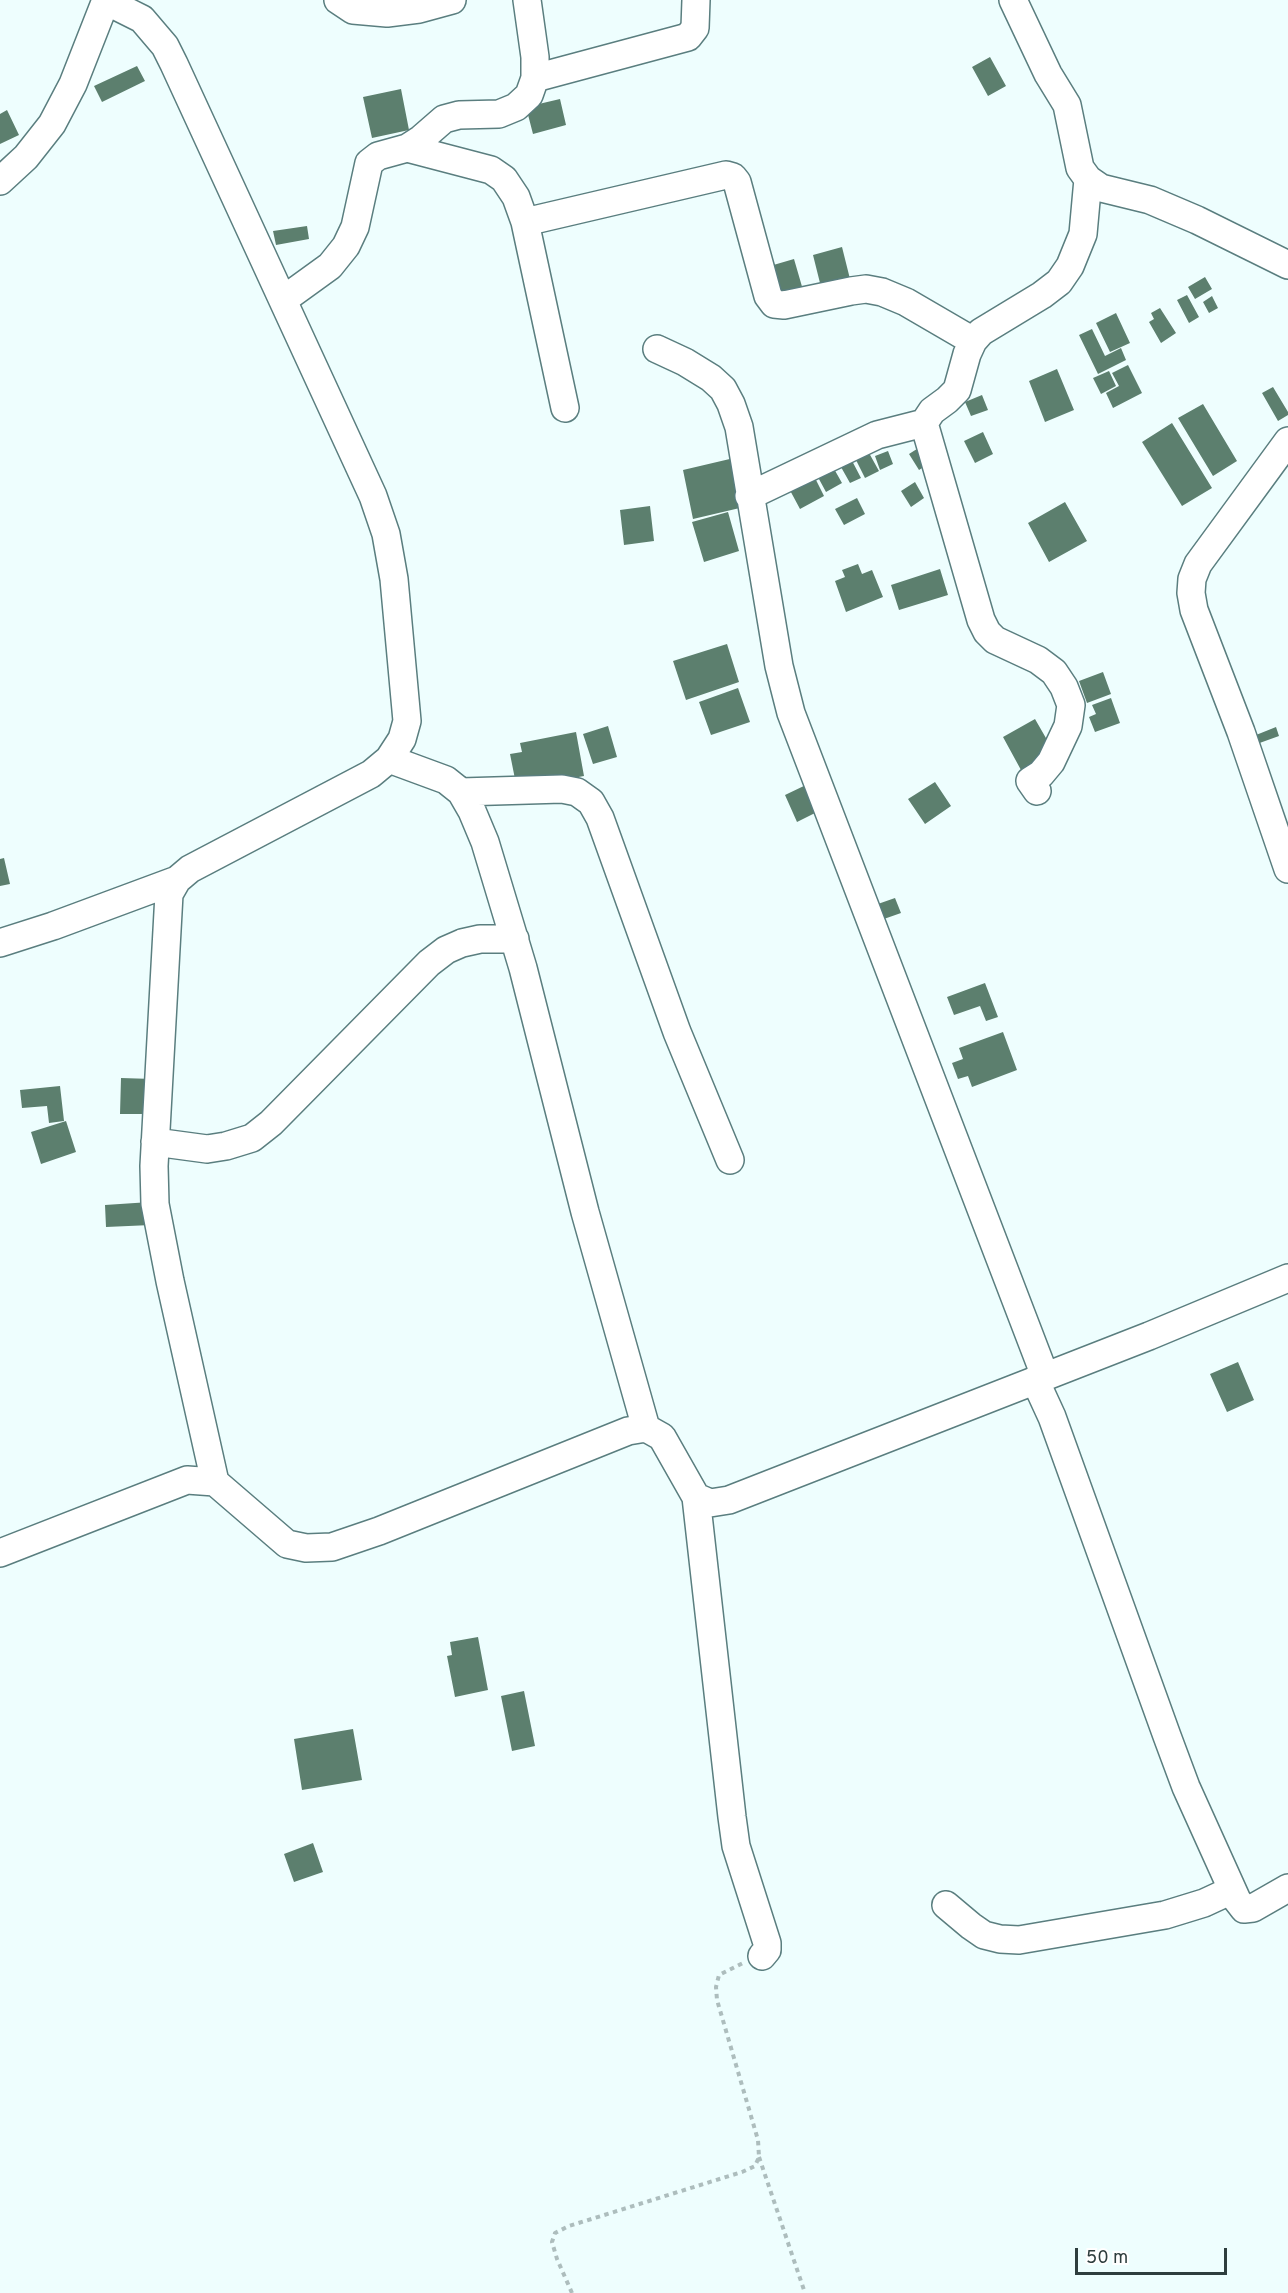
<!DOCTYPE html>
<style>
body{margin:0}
#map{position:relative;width:1288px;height:2293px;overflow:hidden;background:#eefefe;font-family:Overpass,sans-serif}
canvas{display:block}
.scale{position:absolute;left:1075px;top:2248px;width:152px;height:27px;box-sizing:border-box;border:3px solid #2e3e3e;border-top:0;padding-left:8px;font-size:18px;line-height:21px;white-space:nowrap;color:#2e3e3e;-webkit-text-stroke:4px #fff;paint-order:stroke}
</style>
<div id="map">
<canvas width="1288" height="2293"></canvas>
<div class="scale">50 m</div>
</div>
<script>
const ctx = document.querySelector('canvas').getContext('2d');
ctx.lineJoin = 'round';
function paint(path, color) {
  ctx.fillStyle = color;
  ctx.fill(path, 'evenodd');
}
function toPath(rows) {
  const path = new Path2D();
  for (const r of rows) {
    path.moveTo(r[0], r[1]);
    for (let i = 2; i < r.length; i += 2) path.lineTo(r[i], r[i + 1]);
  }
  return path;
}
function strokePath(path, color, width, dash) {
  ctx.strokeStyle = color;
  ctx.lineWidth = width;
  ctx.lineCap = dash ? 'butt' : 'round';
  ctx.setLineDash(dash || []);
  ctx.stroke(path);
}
paint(toPath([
 [990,57,1006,86,988,96,972,67],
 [137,66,145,81,102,102,94,86],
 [401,89,409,130,372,138,363,97],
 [560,99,566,125,533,134,526,107],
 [7,110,19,135,0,144,0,114],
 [307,226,309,239,276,245,273,231],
 [842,247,851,283,822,291,813,255],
 [794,259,803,290,778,296,770,266],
 [1205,277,1212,289,1195,299,1188,287],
 [1187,295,1199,317,1189,323,1177,300],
 [1212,296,1218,308,1209,313,1203,302],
 [1160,308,1176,333,1161,343,1149,322,1154,319,1151,313],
 [1116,313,1130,343,1110,352,1096,323],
 [1092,329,1105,356,1121,348,1126,360,1098,374,1079,335],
 [1128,365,1142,393,1113,408,1106,393,1119,386,1112,373],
 [1057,369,1074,410,1045,422,1029,381],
 [1109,371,1116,386,1101,394,1093,378],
 [1273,387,1288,412,1288,415,1278,421,1262,393],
 [982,395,988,410,971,416,965,402],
 [1203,404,1237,461,1213,476,1178,418],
 [1172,423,1212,488,1182,506,1142,442],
 [983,432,993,454,975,463,964,441],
 [920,447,930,463,919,470,909,454],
 [888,451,893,464,880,470,875,456],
 [869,453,879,471,865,478,856,460],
 [849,455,861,478,850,483,837,460],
 [734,458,744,507,693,519,683,470],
 [829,460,842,483,826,492,813,468],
 [810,468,824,496,800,509,785,481],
 [915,482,924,498,911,507,901,491],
 [857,498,865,514,844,525,835,509],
 [1065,502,1087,541,1049,562,1028,523],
 [650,506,654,541,624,545,620,510],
 [728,512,739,551,704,562,692,522],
 [858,564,862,574,872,570,883,597,846,612,835,581,845,577,842,570],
 [940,569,948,595,899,610,891,585],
 [727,644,739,682,686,700,673,661],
 [1103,672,1111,694,1087,703,1079,681],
 [738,688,750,722,711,735,699,702],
 [1111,698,1120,723,1095,732,1089,717,1096,714,1092,705],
 [1035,719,1054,752,1021,770,1003,737],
 [608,726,617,757,593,764,583,734],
 [1276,727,1279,736,1254,745,1251,737],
 [576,732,584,776,531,786,529,776,515,779,510,754,522,752,520,743],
 [935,782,951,806,925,824,908,799],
 [808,784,821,810,797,822,785,795],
 [4,858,10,884,0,886,0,859],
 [895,898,901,913,881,920,875,905],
 [985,983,998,1017,986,1021,980,1006,954,1015,947,997],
 [1003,1032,1017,1070,972,1087,968,1076,958,1079,952,1063,963,1059,959,1048],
 [121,1078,153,1079,152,1114,120,1114],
 [60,1086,64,1121,49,1123,47,1106,22,1108,20,1090],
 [66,1121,76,1152,41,1164,31,1132],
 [150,1202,151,1225,106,1227,105,1205],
 [1238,1362,1254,1400,1227,1412,1210,1374],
 [478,1637,488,1690,455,1697,447,1656,452,1655,450,1642],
 [524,1691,535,1746,512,1751,501,1696],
 [353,1729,362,1780,302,1790,294,1739],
 [313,1843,323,1872,294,1882,284,1854]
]), '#5c7f6e');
const minor = toPath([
 [338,0,353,10,387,13,419,9,452,0],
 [1013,0,1048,74,1067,105,1080,168,1088,179,1101,188,1150,200,1197,220,1288,265],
 [106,1,142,19,165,46,174,64,373,496,386,534,394,579,407,721,402,739,389,759,371,774,190,869,177,880,169,894,154,1166,155,1204,170,1281,215,1482],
 [535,78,688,37,695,28,696,0],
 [407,148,491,170,504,179,516,197,525,222,565,408],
 [0,181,26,157,52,124,73,84,106,0],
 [525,222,726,175,733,177,737,182,768,296,774,304,784,305,851,291,866,289,882,292,906,302,973,341],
 [283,300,330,266,346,246,355,227,369,163,378,156,407,148,421,139,444,119,459,115,499,114,516,107,529,95,535,78,535,57,527,0],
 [657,349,685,362,711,378,723,389,731,404,739,427,779,666,791,713,1045,1376],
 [924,423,981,620,987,632,995,640,1038,660,1054,672,1064,687,1071,705,1068,726,1051,762,1041,774,1030,781,1037,791],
 [1288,441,1198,564,1192,579,1191,593,1194,610,1241,732,1288,869],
 [749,496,877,435,924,423,932,411,947,400,957,390,967,354,973,341,981,332,1042,295,1059,282,1070,266,1083,234,1088,179],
 [389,759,446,780,461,792,472,811,485,842,523,968,585,1212,646,1428],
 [461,792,562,789,577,792,591,802,600,818,677,1032,730,1160],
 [0,943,53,926,177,880],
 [155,1142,207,1149,226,1146,252,1138,271,1123,429,963,446,950,462,943,480,939,515,939],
 [1035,1380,1052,1417,1167,1736,1186,1787,1237,1900,1244,1909,1253,1908,1288,1888],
 [696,1497,732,1817,736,1846,767,1943,767,1950,762,1956],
 [0,1553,187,1480,215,1482,287,1544,306,1548,332,1547,379,1531,628,1431,646,1428,662,1437,696,1497,710,1503,729,1500,1149,1336,1288,1278],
 [946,1905,971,1926,984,1935,1000,1939,1019,1940,1165,1915,1204,1903,1232,1890]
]);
strokePath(minor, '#5a7e7f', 30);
strokePath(toPath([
 [759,2157,805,2293],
 [572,2293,557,2259,552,2242,555,2233,569,2226,742,2172,755,2166,759,2157,758,2140,717,2000,716,1987,719,1975,743,1963]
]), '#adbdbd', 4, [4.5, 4.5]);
strokePath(minor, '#fff', 27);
</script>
